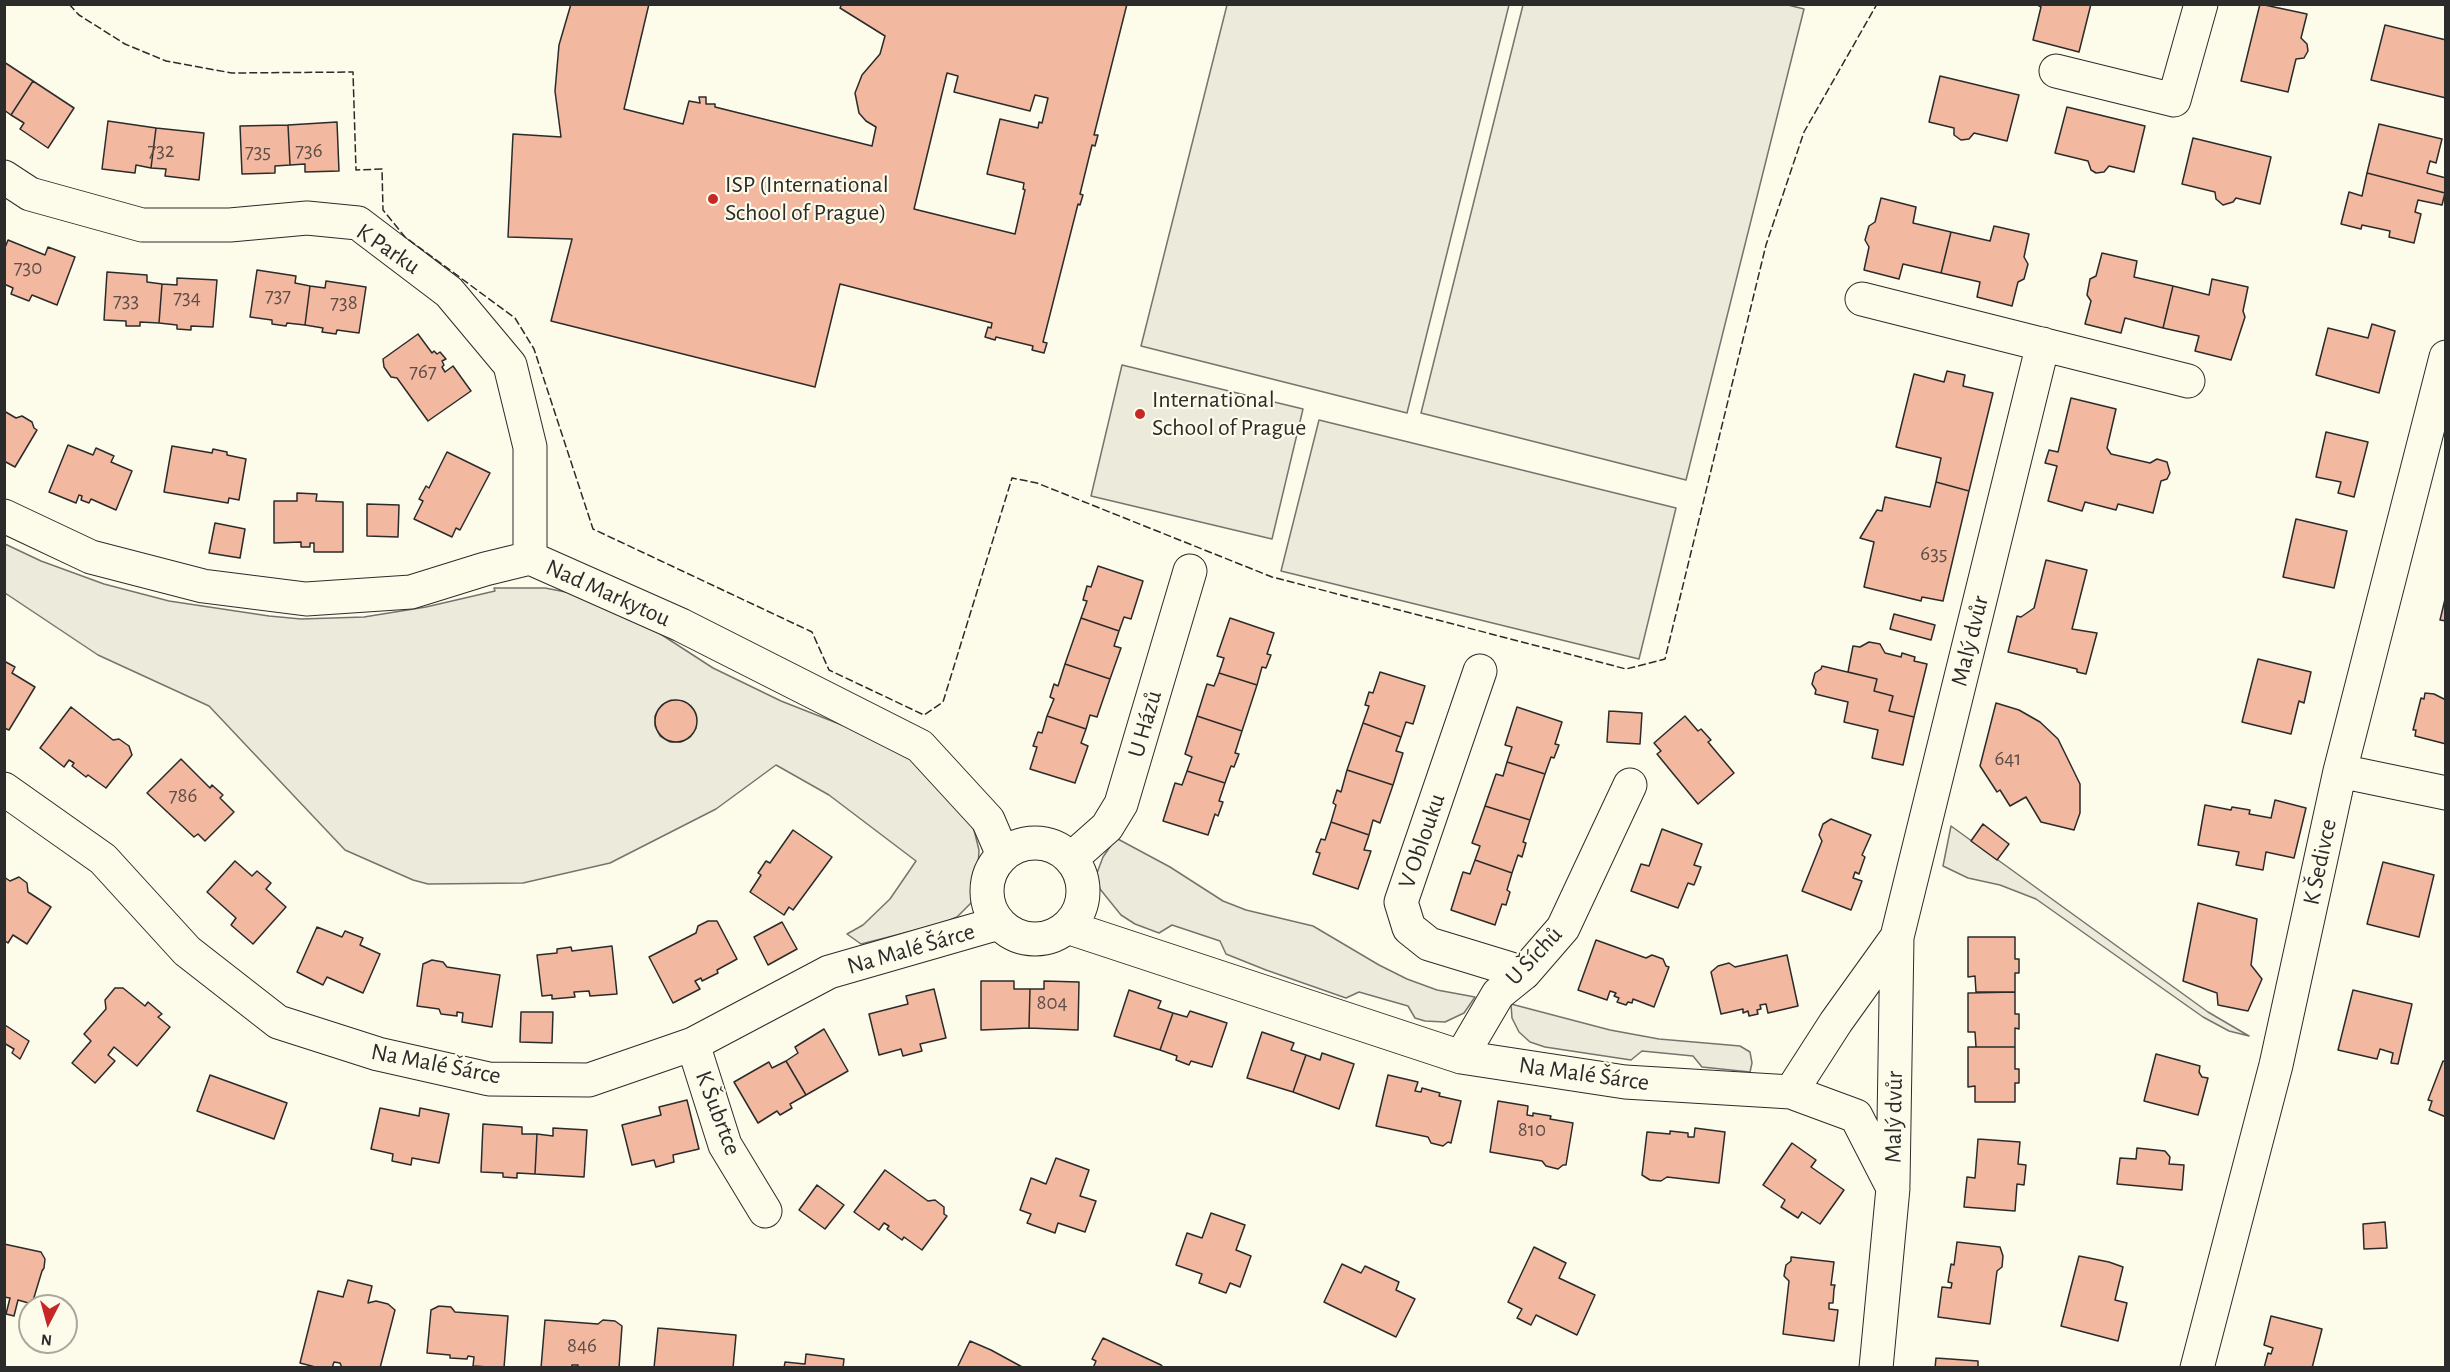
<!DOCTYPE html>
<meta charset="utf-8">
<style>
body{margin:0}
#map{position:relative;width:2450px;height:1372px;overflow:hidden;background:#fdfbea;font-family:"Alegreya Sans",sans-serif}
canvas{display:block}
.frame{position:absolute;inset:0;border:6px solid #2b2b2b;pointer-events:none}
.north{position:absolute;left:18px;top:1294px;width:60px;height:60px;box-sizing:border-box;background:#fdfbea;border:2px solid #a9a89e;border-radius:50%;rotate:186deg;font-size:16px;font-weight:700;line-height:24px;text-align:center;color:#2b2b2b}
.north::after{content:'';display:block;margin:auto;width:21px;height:27px;background:#c62828;clip-path:polygon(50% 0,100% 100%,50% 72%,0 100%)}
</style>
<div id="map">
<canvas width="2450" height="1372"></canvas>
<div class="frame"></div>
<div class="north">N</div>
</div>
<script>
const ctx = document.querySelector('canvas').getContext('2d');
ctx.lineJoin = 'round';
function paint(path, color) {
  ctx.fillStyle = color;
  ctx.fill(path, 'evenodd');
}
function toPath(rows) {
  const path = new Path2D();
  for (const r of rows) {
    if (r.length === 3) {
      path.moveTo(r[0] + r[2], r[1]);
      path.arc(r[0], r[1], r[2], 0, 2 * Math.PI);
      continue;
    }
    path.moveTo(r[0], r[1]);
    for (let i = 2; i < r.length; i += 2) path.lineTo(r[i], r[i + 1]);
  }
  return path;
}
function strokePath(path, color, width, dash) {
  ctx.strokeStyle = color;
  ctx.lineWidth = width;
  ctx.lineCap = dash ? 'butt' : 'round';
  ctx.setLineDash(dash || []);
  ctx.stroke(path);
}
function label(font, color, halo, rows, align = 'center') {
  ctx.font = font + ' "Alegreya Sans",sans-serif';
  ctx.lineWidth = 4.5;
  ctx.setLineDash([]);
  ctx.textBaseline = 'middle';
  ctx.strokeStyle = halo;
  ctx.fillStyle = color;
  for (const [text, x, y, turn = 0] of rows) {
    ctx.save();
    ctx.translate(x, y);
    ctx.rotate((+turn || 0) * Math.PI / 180);
    ctx.textAlign = isNaN(turn) ? turn : align;
    if (halo) ctx.strokeText(text, 0, 0);
    ctx.fillText(text, 0, 0);
    ctx.restore();
  }
}
const green = toPath([
 [1227,5,1509,5,1407,413,1141,346,1227,5],
 [1788,5,1804,9,1686,480,1421,413,1523,5,1788,5],
 [1122,365,1303,409,1272,539,1091,496,1122,365],
 [1319,420,1676,508,1639,659,1281,571,1319,420],
 [5,544,41,561,104,584,169,601,269,616,301,619,364,617,426,607,495,591,494,588,545,588,571,593,628,613,713,668,781,701,875,738,900,752,925,770,964,811,974,830,979,850,977,886,971,903,957,917,940,924,861,944,847,934,863,925,890,899,916,861,829,795,776,765,716,809,610,863,523,883,428,884,413,880,345,850,209,706,98,655,5,593,5,544],
 [671,700,682,701,691,707,696,716,696,728,690,737,681,742,670,742,660,736,655,726,655,716,662,705,671,700],
 [1951,826,2208,1012,2249,1036,2229,1031,2203,1017,2036,899,2000,885,1968,878,1943,866,1951,826],
 [1116,838,1170,867,1223,901,1246,910,1313,926,1379,965,1407,979,1437,990,1475,997,1464,1013,1445,1022,1425,1021,1415,1018,1408,1006,1359,992,1346,998,1266,970,1226,954,1220,941,1172,925,1159,933,1135,924,1121,915,1100,889,1097,873,1103,857,1116,838],
 [1511,1004,1610,1030,1659,1039,1740,1046,1750,1052,1752,1063,1750,1072,1702,1067,1693,1056,1642,1051,1631,1060,1545,1047,1530,1042,1519,1032,1512,1018,1511,1004]
]);
paint(green, '#ecebdb');
strokePath(green, '#74746e', 1.5);
const building = toPath([
 [571,4,649,4,624,109,683,124,689,101,700,103,699,97,706,97,706,104,715,104,715,107,872,146,876,127,866,121,859,113,855,93,862,75,880,54,885,36,840,8,842,4,1127,4,1094,135,1098,135,1095,146,1092,145,1080,194,1083,195,1080,205,1078,204,1043,342,1047,343,1044,353,1032,350,1033,346,996,337,995,340,985,337,988,327,991,328,992,323,840,284,815,387,551,321,572,239,508,237,513,134,561,137,555,91,559,45,571,4],
 [947,73,958,76,954,92,1030,111,1035,95,1048,98,1042,123,1039,122,1038,128,1000,119,987,174,1024,183,1023,189,1025,190,1015,234,914,209,947,73],
 [2091,4,2079,52,2033,40,2041,7,2036,4,2091,4],
 [2260,4,2307,14,2301,38,2307,44,2308,51,2304,58,2296,59,2288,92,2241,81,2260,4],
 [2385,25,2446,40,2446,98,2371,80,2385,25],
 [4,62,33,81,11,115,4,110,4,62],
 [1940,76,2019,95,2007,141,1974,133,1969,139,1961,140,1954,135,1954,128,1929,122,1940,76],
 [33,81,74,108,48,148,20,129,24,123,11,115,33,81],
 [2067,107,2145,126,2134,172,2109,166,2104,172,2096,173,2091,170,2088,161,2055,153,2067,107],
 [108,121,156,128,151,168,136,165,135,173,102,169,108,121],
 [337,122,339,171,305,172,305,164,290,165,288,125,337,122],
 [2379,124,2442,139,2436,163,2430,161,2427,173,2446,178,2445,193,2367,173,2379,124],
 [288,125,290,165,275,166,275,173,242,174,240,126,288,125],
 [156,128,204,133,199,180,165,176,166,169,151,168,156,128],
 [2193,138,2271,157,2260,204,2236,198,2233,202,2223,205,2216,199,2215,192,2182,184,2193,138],
 [2367,173,2445,193,2442,205,2418,200,2415,212,2421,214,2414,243,2389,237,2390,231,2362,225,2361,229,2341,224,2349,192,2362,196,2367,173],
 [1881,198,1916,207,1913,223,1951,232,1941,273,1903,264,1899,279,1864,270,1869,247,1865,240,1869,226,1875,222,1881,198],
 [1994,226,2029,234,2024,257,2028,264,2024,279,2018,282,2012,306,1977,297,1980,282,1941,273,1951,232,1990,241,1994,226],
 [8,240,45,255,48,247,75,257,57,305,32,295,29,301,11,294,13,288,4,284,4,250,8,240],
 [2102,253,2137,261,2134,277,2173,286,2163,328,2125,318,2121,333,2085,324,2091,301,2087,295,2090,279,2096,276,2102,253],
 [257,270,296,276,295,283,310,286,305,325,287,323,286,326,272,324,272,320,250,317,257,270],
 [107,272,147,275,147,282,162,284,159,323,140,322,140,326,126,326,126,321,104,320,107,272],
 [177,278,217,280,213,327,191,326,191,330,177,329,177,325,159,323,162,284,177,285,177,278],
 [2212,279,2248,287,2243,311,2245,317,2231,360,2195,351,2199,336,2163,328,2173,286,2209,295,2212,279],
 [326,281,366,287,359,333,337,330,336,334,322,332,323,328,305,325,310,286,325,288,326,281],
 [2372,324,2395,331,2379,393,2316,375,2328,328,2368,338,2372,324],
 [418,334,432,353,434,351,437,354,440,352,446,359,442,361,444,365,442,367,445,372,453,366,471,391,428,421,397,378,391,377,384,367,383,359,418,334],
 [1947,371,1965,375,1963,386,1993,393,1969,491,1936,482,1941,458,1896,447,1914,374,1944,382,1947,371],
 [2071,398,2116,409,2107,448,2111,454,2150,463,2157,459,2167,462,2170,473,2167,479,2161,481,2153,513,2118,504,2116,510,2085,502,2082,511,2048,501,2057,466,2045,463,2049,450,2058,452,2071,398],
 [4,411,16,418,22,416,32,422,34,428,37,430,15,467,4,461,4,411],
 [2326,432,2368,442,2354,497,2338,493,2341,482,2316,477,2326,432],
 [68,445,93,455,96,448,114,456,111,462,132,471,116,510,91,499,89,503,81,500,82,496,79,495,76,503,49,492,68,445],
 [172,446,212,453,213,449,227,452,227,455,246,459,239,500,229,498,228,503,164,492,172,446],
 [447,452,490,473,460,530,456,528,452,537,414,519,423,501,419,499,426,486,429,488,447,452],
 [1936,482,1969,491,1943,601,1922,597,1921,601,1864,587,1874,542,1860,538,1877,510,1882,511,1885,497,1930,507,1936,482],
 [297,493,317,494,316,501,343,502,343,552,314,552,314,543,310,543,310,547,301,547,301,542,274,543,274,501,297,501,297,493],
 [367,504,399,505,398,537,367,536,367,504],
 [2296,519,2347,531,2334,588,2283,577,2296,519],
 [215,523,245,529,240,558,209,553,215,523],
 [2046,560,2087,570,2072,629,2097,633,2086,674,2077,672,2077,669,2008,652,2017,616,2021,617,2034,608,2046,560],
 [1098,566,1143,581,1131,619,1124,617,1119,631,1081,618,1087,601,1083,600,1087,586,1091,587,1098,566],
 [2446,595,2446,621,2440,620,2446,595],
 [1894,614,1935,625,1931,640,1890,629,1894,614],
 [1081,618,1119,631,1114,646,1121,648,1110,679,1065,664,1081,618],
 [1230,618,1274,633,1267,654,1271,655,1266,668,1262,667,1257,685,1219,673,1224,658,1217,656,1230,618],
 [1869,642,1880,644,1885,653,1901,657,1902,653,1915,657,1914,661,1927,664,1914,717,1889,711,1893,696,1874,691,1877,679,1848,672,1853,646,1860,647,1869,642],
 [2258,659,2311,672,2304,703,2299,701,2291,734,2242,722,2258,659],
 [4,661,15,667,12,673,35,687,9,730,4,728,4,661],
 [1065,664,1110,679,1097,717,1090,715,1086,729,1047,716,1054,699,1050,697,1054,684,1058,686,1065,664],
 [1822,666,1877,679,1874,691,1893,696,1889,711,1914,717,1903,765,1872,758,1878,730,1844,722,1848,702,1815,694,1816,690,1812,684,1815,673,1821,669,1822,666],
 [1380,672,1425,686,1413,724,1406,722,1401,737,1363,723,1369,706,1365,705,1369,692,1373,693,1380,672],
 [1219,673,1257,685,1242,731,1197,716,1207,684,1214,686,1219,673],
 [2425,693,2434,694,2446,700,2446,744,2415,736,2416,730,2413,730,2421,698,2424,699,2425,693],
 [676,721,21],
 [1996,703,2019,710,2040,722,2058,739,2080,784,2080,813,2074,830,2041,822,2026,797,2010,806,2000,790,1997,792,1980,766,1996,703],
 [71,707,113,740,119,739,129,746,132,755,106,788,88,775,86,777,72,766,74,763,69,760,64,767,40,748,71,707],
 [1517,707,1562,722,1555,744,1559,745,1554,758,1551,757,1545,774,1507,762,1512,747,1505,745,1517,707],
 [1609,711,1642,713,1640,744,1607,742,1609,711],
 [1047,716,1086,729,1081,743,1088,746,1075,783,1030,769,1037,747,1033,746,1038,732,1042,733,1047,716],
 [1197,716,1242,731,1235,753,1239,754,1234,767,1231,766,1225,783,1187,771,1192,757,1185,754,1197,716],
 [1685,716,1698,731,1701,729,1711,740,1708,742,1734,773,1698,804,1657,754,1661,751,1654,743,1685,716],
 [1363,723,1401,737,1396,751,1403,753,1393,785,1347,770,1363,723],
 [181,759,210,788,212,785,223,795,220,798,234,812,205,841,198,834,194,837,147,793,181,759],
 [1507,762,1545,774,1530,820,1485,806,1496,774,1503,776,1507,762],
 [1347,770,1393,785,1380,823,1373,820,1369,835,1331,822,1336,805,1333,803,1337,790,1341,792,1347,770],
 [1187,771,1225,783,1219,801,1223,802,1218,816,1215,814,1208,835,1163,821,1175,783,1182,785,1187,771],
 [2275,800,2306,808,2294,858,2266,852,2263,870,2236,865,2239,852,2198,845,2205,805,2231,810,2232,807,2250,810,2249,814,2271,818,2275,800],
 [1485,806,1530,820,1523,842,1526,843,1522,857,1518,855,1512,873,1475,860,1480,846,1472,843,1485,806],
 [1831,819,1871,835,1862,855,1865,857,1859,874,1855,872,1853,878,1862,881,1851,910,1802,891,1822,841,1819,835,1823,824,1831,819],
 [1331,822,1369,835,1364,850,1371,851,1358,889,1313,874,1320,853,1316,852,1321,839,1325,840,1331,822],
 [1983,824,2009,844,1997,860,1971,841,1983,824],
 [1662,829,1702,844,1694,865,1701,867,1694,885,1688,883,1678,908,1631,891,1641,864,1649,866,1662,829],
 [793,830,832,857,793,910,789,907,784,915,750,892,761,875,758,873,766,861,770,863,793,830],
 [1475,860,1512,873,1507,890,1510,892,1506,905,1502,904,1495,925,1451,910,1463,872,1470,874,1475,860],
 [235,861,252,876,257,871,271,883,266,889,286,907,253,944,231,925,236,918,207,892,235,861],
 [2383,862,2434,875,2419,937,2367,924,2383,862],
 [4,877,10,881,19,877,27,883,28,892,51,907,27,944,13,935,8,943,4,940,4,877],
 [2198,903,2257,919,2251,965,2262,979,2248,1011,2218,1005,2217,993,2183,981,2198,903],
 [708,921,717,921,737,959,717,970,718,973,702,981,701,978,695,981,700,989,673,1003,649,957,696,933,698,926,708,921],
 [782,922,797,949,768,965,754,937,782,922],
 [317,927,342,937,345,931,363,938,360,945,380,954,363,993,327,977,323,985,297,972,317,927],
 [1968,937,2015,937,2015,959,2019,959,2019,973,2015,973,2015,992,1976,992,1975,976,1968,977,1968,937],
 [1596,940,1646,958,1652,955,1663,959,1666,966,1669,967,1654,1007,1633,999,1632,1003,1628,1002,1626,1005,1617,1002,1619,998,1614,996,1616,993,1610,991,1607,1000,1578,990,1596,940],
 [612,946,617,994,590,996,589,991,574,992,575,997,552,999,552,995,542,996,537,955,557,953,557,949,571,947,572,951,612,946],
 [1787,955,1798,1006,1768,1013,1766,1004,1760,1005,1761,1009,1757,1010,1758,1014,1749,1016,1748,1011,1743,1013,1743,1009,1721,1014,1711,972,1718,966,1729,963,1735,967,1787,955],
 [432,960,443,962,447,967,500,975,492,1027,462,1022,463,1013,457,1012,457,1016,441,1014,439,1009,417,1006,423,964,432,960],
 [981,981,1014,981,1014,989,1030,989,1029,1028,981,1030,981,981],
 [1044,981,1079,982,1078,1030,1029,1028,1030,989,1044,989,1044,981],
 [115,988,123,988,145,1006,148,1002,162,1014,158,1017,170,1027,137,1066,114,1047,108,1055,115,1061,95,1083,72,1063,91,1041,84,1034,106,1009,105,1000,115,988],
 [934,989,946,1038,920,1044,922,1051,903,1056,901,1049,879,1055,869,1014,908,1004,906,996,934,989],
 [1129,990,1161,1001,1158,1008,1173,1013,1160,1050,1114,1036,1129,990],
 [2353,990,2412,1004,2398,1064,2391,1063,2393,1053,2380,1049,2377,1059,2338,1050,2353,990],
 [2015,992,2015,1014,2019,1014,2019,1029,2015,1028,2015,1047,1976,1047,1975,1032,1968,1032,1968,993,2015,992],
 [1190,1011,1227,1023,1212,1067,1191,1061,1189,1065,1176,1060,1177,1056,1160,1050,1173,1013,1187,1017,1190,1011],
 [521,1012,553,1012,552,1043,520,1042,521,1012],
 [4,1015,5,1025,29,1041,20,1059,12,1053,14,1049,4,1043,4,1015],
 [824,1029,848,1071,806,1095,786,1061,798,1053,795,1047,824,1029],
 [1262,1032,1294,1043,1291,1050,1306,1055,1293,1092,1247,1078,1262,1032],
 [1968,1047,2015,1047,2015,1069,2019,1069,2019,1083,2015,1083,2015,1102,1975,1102,1975,1086,1968,1087,1968,1047],
 [1322,1053,1354,1064,1339,1109,1293,1092,1306,1055,1320,1060,1322,1053],
 [2156,1054,2200,1066,2199,1072,2202,1077,2208,1078,2198,1115,2144,1101,2156,1054],
 [786,1061,806,1095,790,1104,792,1108,780,1115,777,1111,758,1123,734,1082,769,1062,772,1068,786,1061],
 [2443,1061,2446,1062,2446,1117,2429,1110,2432,1101,2428,1100,2443,1061],
 [210,1075,287,1103,274,1139,197,1111,210,1075],
 [1388,1075,1418,1082,1415,1091,1421,1092,1422,1088,1440,1093,1439,1096,1461,1101,1451,1143,1448,1142,1443,1146,1431,1143,1428,1137,1376,1126,1388,1075],
 [687,1100,699,1149,673,1155,674,1162,656,1167,654,1160,632,1165,622,1125,661,1115,659,1107,687,1100],
 [1498,1101,1528,1106,1527,1115,1533,1116,1533,1113,1551,1116,1550,1119,1573,1123,1566,1165,1563,1165,1558,1169,1546,1166,1542,1161,1490,1152,1498,1101],
 [380,1108,419,1116,420,1108,449,1114,439,1163,412,1158,411,1165,392,1161,393,1154,371,1149,380,1108],
 [483,1124,522,1127,522,1134,537,1134,535,1174,517,1173,517,1178,503,1177,503,1173,481,1172,483,1124],
 [553,1128,587,1130,584,1177,535,1174,537,1134,553,1136,553,1128],
 [1695,1128,1725,1132,1719,1183,1667,1177,1661,1181,1650,1180,1642,1175,1647,1132,1670,1134,1670,1131,1688,1133,1688,1137,1694,1137,1695,1128],
 [1978,1139,2020,1142,2018,1164,2026,1165,2024,1185,2017,1184,2015,1211,1964,1207,1967,1177,1975,1178,1978,1139],
 [1792,1143,1816,1160,1811,1167,1844,1190,1820,1224,1802,1212,1798,1218,1781,1207,1785,1200,1763,1185,1792,1143],
 [2137,1148,2165,1151,2170,1157,2169,1164,2184,1165,2182,1190,2117,1184,2120,1158,2136,1159,2137,1148],
 [1056,1158,1089,1170,1080,1196,1096,1201,1085,1232,1058,1223,1055,1233,1027,1223,1031,1214,1020,1210,1031,1178,1046,1184,1056,1158],
 [885,1170,928,1201,935,1200,944,1207,944,1214,947,1216,922,1250,904,1237,902,1240,887,1229,889,1226,884,1223,879,1230,854,1212,885,1170],
 [817,1185,844,1205,825,1229,799,1210,817,1185],
 [1211,1213,1245,1225,1236,1250,1251,1256,1240,1287,1230,1283,1226,1293,1199,1283,1202,1274,1176,1265,1187,1233,1202,1238,1211,1213],
 [2385,1222,2387,1248,2364,1249,2363,1224,2385,1222],
 [1957,1242,2000,1247,2003,1256,2002,1267,1997,1271,1990,1324,1938,1317,1942,1287,1951,1288,1952,1283,1948,1282,1951,1264,1954,1265,1957,1242],
 [4,1244,41,1252,45,1259,44,1268,42,1271,32,1304,18,1300,14,1316,6,1314,10,1298,4,1297,4,1244],
 [1534,1247,1566,1263,1559,1278,1595,1295,1577,1335,1536,1315,1531,1325,1517,1318,1522,1309,1508,1302,1534,1247],
 [2079,1256,2109,1262,2123,1267,2115,1300,2127,1303,2118,1341,2061,1326,2079,1256],
 [1791,1257,1834,1262,1831,1285,1835,1285,1834,1289,1833,1303,1829,1303,1829,1309,1838,1310,1834,1341,1783,1334,1789,1281,1784,1276,1786,1265,1791,1261,1791,1257],
 [1342,1264,1361,1273,1365,1266,1399,1282,1396,1290,1415,1299,1396,1337,1324,1302,1342,1264],
 [348,1280,372,1286,368,1303,376,1301,388,1304,395,1310,380,1368,342,1368,340,1363,334,1362,332,1368,319,1368,300,1363,318,1291,343,1297,348,1280],
 [439,1306,451,1307,455,1312,508,1316,504,1368,473,1366,474,1357,468,1356,467,1359,450,1358,450,1355,427,1353,431,1310,439,1306],
 [2271,1316,2322,1329,2312,1368,2264,1368,2268,1353,2271,1354,2273,1348,2264,1345,2271,1316],
 [545,1320,598,1324,603,1320,615,1321,622,1326,619,1368,577,1368,578,1365,572,1365,571,1368,541,1368,545,1320],
 [658,1328,736,1335,733,1368,654,1368,658,1328],
 [1103,1338,1161,1365,1164,1368,1093,1368,1096,1361,1092,1359,1103,1338],
 [970,1341,991,1350,1024,1368,957,1368,970,1341],
 [806,1354,844,1359,843,1368,784,1368,785,1362,805,1364,806,1354],
 [1936,1358,1978,1361,1978,1368,1935,1368,1936,1358]
]);
paint(building, '#f2b8a0');
strokePath(building, '#2b2b2b', 1.5);
const minor = toPath([
 [2056,71,2174,100,2201,4],
 [4,177,30,194,142,225,230,225,307,218,358,223,449,292,510,365,530,447,530,558],
 [1862,299,2188,381],
 [4,516,91,557,203,586,306,599,411,592,485,569,530,558,681,625,920,746,988,820,1003,855],
 [1480,671,1401,902,1409,928,1429,944,1524,973],
 [2340,771,2446,793],
 [4,789,103,859,187,951,278,1022,378,1054,489,1079,589,1080,693,1044,829,972,999,923],
 [1035,891,48],
 [1071,859,1107,827,1121,804,1190,571],
 [1067,927,1461,1057,1625,1082,1791,1092,1856,1116,1893,1188,1876,1368],
 [693,1044,725,1145,765,1211],
 [1461,1057,1498,994,1524,973,1563,928,1630,785],
 [1791,1092,1836,1022,1897,937],
 [1893,1184,1897,937,2043,344],
 [2197,1368,2276,1065,2340,771,2446,357]
]);
strokePath(minor, '#2b2b2b', 35);
strokePath(minor, '#fdfbea', 33);
strokePath(toPath([
 [69,4,79,15,125,44,166,61,232,73,353,72,356,170,382,169,383,210,405,237,515,318,534,349,593,529,812,632,829,670,924,715,943,702,1012,478,1037,483,1272,577,1626,669,1665,659,1766,245,1804,132,1877,4]
]), '#2b2b2b', 1.5, [8, 3]);
for (const [x, y, r, color] of [
 [713,199,6,"#c62828"],
 [1140,414,6,"#c62828"]
]) {
  const dot = new Path2D();
  dot.arc(x, y, r, 0, 2 * Math.PI);
  ctx.fillStyle = color;
  ctx.fill(dot);
  strokePath(dot, '#fdfbea', 2);
}
label('21px', '#5d4e48', null, [
 ["732",161,151],
 ["736",309,151],
 ["735",258,152],
 ["730",28,268],
 ["737",278,296],
 ["734",187,298],
 ["733",126,301],
 ["738",344,303],
 ["767",423,372],
 ["635",1934,554],
 ["641",2008,759],
 ["786",183,796],
 ["804",1052,1003],
 ["810",1532,1130],
 ["846",582,1346]
]);
label('24px', '#2b2b2b', '#fdfbea', [
 ["ISP (International",725,185],
 ["School of Prague)",725,213],
 ["International",1152,400],
 ["School of Prague",1152,428]
], 'left');
label('24px', '#2b2b2b', '#fdfbea', [
 ["K Parku",388,249,34],
 ["Nad Markytou",608,593,24],
 ["Malý dvůr",1970,641,-76],
 ["U Házů",1145,724,-74],
 ["V Oblouku",1422,841,-71],
 ["K Šedivce",2320,862,-78],
 ["Na Malé Šárce",911,949,-16],
 ["U Šíchů",1534,956,-47],
 ["Na Malé Šárce",436,1064,11],
 ["Na Malé Šárce",1584,1074,8],
 ["K Šubrtce",718,1113,69],
 ["Malý dvůr",1894,1117,-89]
]);
</script>
